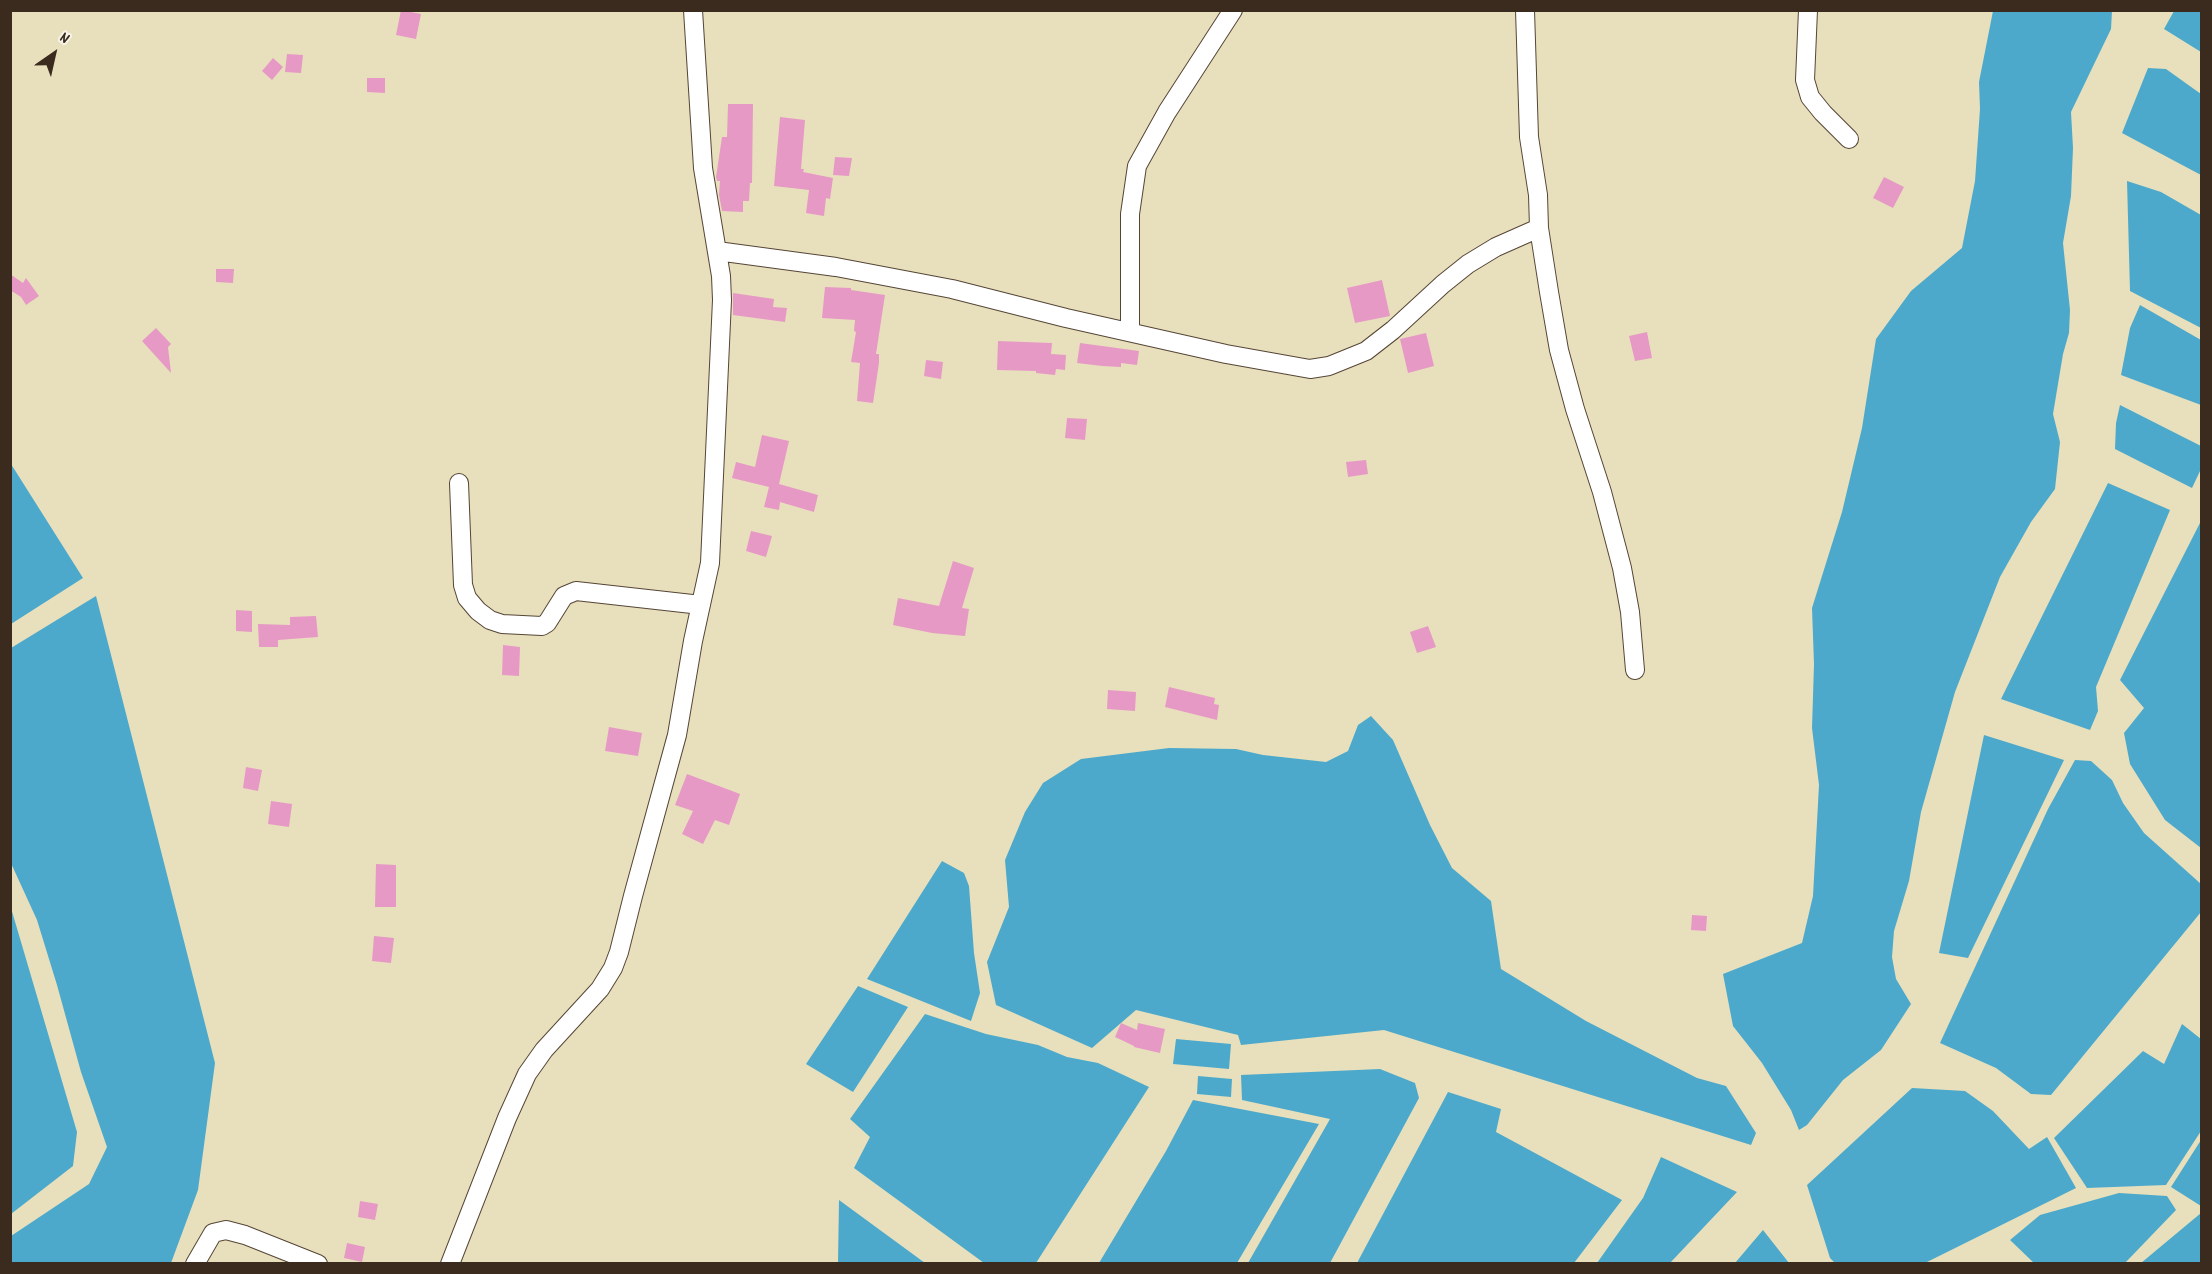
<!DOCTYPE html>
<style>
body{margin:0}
#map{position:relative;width:2212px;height:1274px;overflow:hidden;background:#e8e0bc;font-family:Dekko,sans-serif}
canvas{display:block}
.frame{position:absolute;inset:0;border:12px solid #3b2a1e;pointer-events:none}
.north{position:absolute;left:24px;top:24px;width:60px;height:60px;-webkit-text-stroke:4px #f7f3e8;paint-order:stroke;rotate:34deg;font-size:16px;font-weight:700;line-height:24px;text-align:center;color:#3b2a1e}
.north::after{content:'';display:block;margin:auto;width:21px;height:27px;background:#3b2a1e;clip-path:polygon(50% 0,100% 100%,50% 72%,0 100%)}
</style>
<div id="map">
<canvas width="2212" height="1274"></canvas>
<div class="frame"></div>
<div class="north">N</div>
</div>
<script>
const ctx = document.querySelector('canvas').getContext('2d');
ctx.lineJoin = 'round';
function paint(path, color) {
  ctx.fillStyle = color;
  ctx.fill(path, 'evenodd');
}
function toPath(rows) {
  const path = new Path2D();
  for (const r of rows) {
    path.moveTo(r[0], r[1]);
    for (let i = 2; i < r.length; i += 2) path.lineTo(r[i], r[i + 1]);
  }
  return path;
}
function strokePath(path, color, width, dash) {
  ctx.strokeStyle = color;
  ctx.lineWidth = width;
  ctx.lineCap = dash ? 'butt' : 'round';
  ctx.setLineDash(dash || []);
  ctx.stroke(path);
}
paint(toPath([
 [1993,11,2112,11,2111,29,2071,112,2073,148,2071,196,2063,243,2070,310,2069,333,2063,354,2053,414,2060,442,2055,489,2031,522,2000,577,1955,692,1921,812,1909,881,1894,931,1892,957,1896,979,1911,1004,1881,1050,1843,1080,1807,1125,1799,1130,1791,1110,1762,1063,1733,1026,1723,974,1802,943,1813,896,1819,785,1812,728,1814,664,1812,608,1842,512,1862,428,1876,339,1911,291,1962,248,1975,181,1980,109,1979,82],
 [2174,11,2201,11,2201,52,2164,29],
 [2148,68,2166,69,2201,94,2201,175,2122,133],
 [2127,181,2161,192,2201,215,2201,328,2130,291],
 [2140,305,2201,340,2201,405,2121,375,2130,328],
 [2120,405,2201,446,2201,469,2192,488,2115,449,2116,423],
 [11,464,83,578,11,624,10,624],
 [2108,483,2170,510,2096,687,2098,711,2090,730,2001,699],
 [2201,521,2201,848,2165,820,2130,764,2124,733,2144,708,2120,680],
 [96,596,215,1063,198,1190,171,1263,11,1263,11,1236,89,1184,107,1147,81,1072,57,985,37,920,10,861,11,648],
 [1371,716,1393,740,1430,825,1452,868,1491,901,1501,969,1586,1021,1697,1078,1726,1086,1756,1133,1751,1145,1384,1030,1241,1045,1238,1035,1136,1010,1092,1048,996,1005,987,962,1009,907,1005,860,1025,812,1043,783,1081,759,1169,748,1236,749,1263,755,1326,762,1348,751,1358,725],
 [1984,735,2064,760,1968,958,1939,953],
 [2075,760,2091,761,2112,780,2123,803,2144,833,2201,884,2201,912,2051,1095,2031,1094,1996,1068,1940,1043,2048,809],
 [942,861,964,873,969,886,974,953,980,993,971,1021,867,979],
 [11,908,77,1132,73,1166,11,1214],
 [858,986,908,1007,853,1092,806,1064],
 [925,1014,986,1034,1038,1045,1067,1057,1098,1063,1149,1087,1036,1263,984,1263,854,1168,870,1137,850,1119],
 [2182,1024,2201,1039,2201,1131,2166,1185,2087,1188,2054,1138,2143,1051,2164,1064],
 [1176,1039,1231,1044,1229,1069,1173,1064],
 [1380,1069,1415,1083,1419,1098,1330,1263,1248,1263,1330,1119,1242,1100,1241,1075],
 [1198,1076,1232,1079,1231,1097,1197,1094],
 [1912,1088,1965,1091,1993,1111,2029,1149,2047,1137,2076,1188,1925,1263,1835,1263,1830,1258,1807,1185],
 [1448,1092,1501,1109,1496,1132,1622,1200,1574,1263,1357,1263],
 [1193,1100,1319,1124,1237,1263,1099,1263,1166,1151],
 [2201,1140,2201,1206,2171,1187],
 [1661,1157,1737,1192,1670,1263,1597,1263,1643,1198],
 [2119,1193,2167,1196,2176,1210,2125,1263,2034,1263,2010,1240,2040,1215],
 [839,1200,925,1263,838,1263],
 [2201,1213,2201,1263,2141,1263],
 [1763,1230,1789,1263,1735,1263]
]), '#4ca9cb');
paint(toPath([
 [401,10,421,14,416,39,396,35],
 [287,54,303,55,301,73,285,72],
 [273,58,283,67,272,80,262,71],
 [367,78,385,78,385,93,367,92],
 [728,104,753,104,752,183,750,183,749,201,743,201,743,212,722,211,719,195,720,181,717,181,716,177,722,137,727,137],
 [780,117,805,120,801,169,804,169,803,172,833,178,830,199,826,198,824,216,806,213,809,190,774,186],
 [835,157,852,158,849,176,833,175],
 [1884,177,1904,187,1893,208,1873,198],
 [216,269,234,269,233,283,216,282],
 [10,274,23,283,26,278,39,296,26,305,21,297,10,290],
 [1382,280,1390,316,1355,323,1347,288],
 [825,287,851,288,851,290,885,295,876,354,879,354,879,363,873,403,857,401,860,363,851,362,856,332,854,331,855,320,822,318],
 [733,293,774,299,773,307,787,308,785,322,733,315],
 [156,328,171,344,168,347,171,373,142,341],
 [1647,332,1652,358,1635,361,1629,336],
 [1426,333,1434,366,1408,373,1400,339],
 [998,341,1052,343,1051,354,1066,355,1065,370,1056,369,1055,375,1036,373,1036,371,997,370],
 [1080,343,1139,351,1137,365,1121,363,1121,367,1102,366,1077,363],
 [926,360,943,362,941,379,924,376],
 [1067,418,1087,419,1085,440,1065,438],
 [762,435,789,441,779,484,818,495,814,512,780,502,779,510,764,507,769,487,732,478,736,462,755,467],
 [1366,460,1368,474,1348,477,1346,462],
 [751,531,772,536,766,557,746,551],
 [953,561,974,568,962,608,969,609,965,636,932,633,893,625,898,598,939,606],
 [236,610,252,611,252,632,236,631],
 [316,616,318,637,278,640,278,647,259,647,258,624,290,625,290,617],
 [1428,626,1436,647,1417,653,1410,632],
 [503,645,520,647,519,676,502,675],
 [1169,687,1215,698,1214,704,1219,705,1217,720,1165,707],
 [1108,690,1136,692,1135,711,1107,709],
 [609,727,642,733,638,756,605,751],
 [246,767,262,770,258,791,243,788],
 [687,774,740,794,729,825,715,820,703,844,682,834,693,811,675,805],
 [271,801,292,804,289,827,268,824],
 [376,864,396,865,396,907,375,907],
 [1692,915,1707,916,1706,931,1691,930],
 [374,936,394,938,391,963,372,961],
 [1121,1023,1137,1030,1138,1023,1165,1029,1160,1053,1134,1047,1134,1046,1115,1037],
 [360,1201,378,1204,375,1220,358,1217],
 [347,1243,365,1247,362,1262,344,1258]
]), '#e699c5');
const minor = toPath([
 [1525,10,1529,137,1538,195,1539,228,1549,292,1559,350,1575,409,1602,492,1622,568,1630,612,1635,670],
 [1808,10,1805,80,1810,97,1823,113,1849,139],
 [717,251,836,267,952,289,1066,318,1226,354,1310,369,1329,366,1366,351,1393,330,1443,284,1468,264,1496,247,1539,228],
 [1130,332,1130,214,1137,166,1167,112,1233,10],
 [459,483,463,585,467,598,478,611,490,620,502,624,542,626,547,623,564,596,576,591,701,605],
 [195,1264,213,1233,226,1230,245,1235,318,1264],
 [450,1264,507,1118,527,1074,544,1050,600,989,613,968,619,952,633,896,677,735,693,641,710,563,722,300,721,276,703,168,693,10]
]);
strokePath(minor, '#554536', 20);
strokePath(minor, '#fff', 18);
</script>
